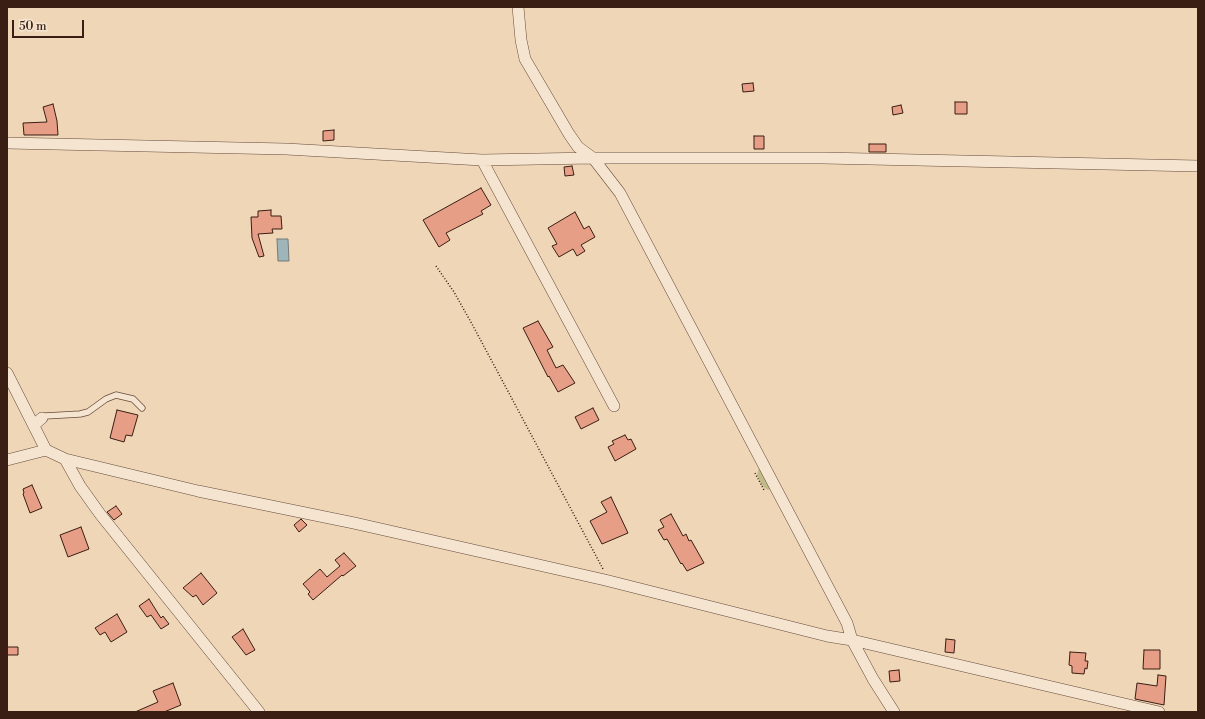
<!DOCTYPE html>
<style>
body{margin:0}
#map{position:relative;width:1205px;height:719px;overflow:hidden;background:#eed6b6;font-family:"Libre Bodoni",serif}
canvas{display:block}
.frame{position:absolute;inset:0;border:8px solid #3a1d13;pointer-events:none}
.scale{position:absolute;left:12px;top:20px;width:72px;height:18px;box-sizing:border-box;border:2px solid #3a1d13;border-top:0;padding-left:5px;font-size:12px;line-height:14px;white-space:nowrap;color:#3a1d13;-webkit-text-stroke:3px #f4e4d0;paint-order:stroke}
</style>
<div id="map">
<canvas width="1205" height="719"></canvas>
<div class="frame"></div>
<div class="scale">50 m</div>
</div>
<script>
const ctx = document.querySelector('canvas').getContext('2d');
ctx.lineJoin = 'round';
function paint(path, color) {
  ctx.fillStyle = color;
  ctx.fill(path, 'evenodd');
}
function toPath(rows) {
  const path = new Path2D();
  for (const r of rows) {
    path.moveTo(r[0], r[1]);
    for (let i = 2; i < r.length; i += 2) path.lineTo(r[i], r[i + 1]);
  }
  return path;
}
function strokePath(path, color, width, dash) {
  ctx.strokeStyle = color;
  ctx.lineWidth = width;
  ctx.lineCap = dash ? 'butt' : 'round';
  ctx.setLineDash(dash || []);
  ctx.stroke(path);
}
paint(toPath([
 [759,468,772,488,768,490,762,486,757,475]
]), '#bfbc89');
const water = toPath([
 [277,239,288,239,289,261,278,261,277,239]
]);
paint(water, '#9eb6b9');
strokePath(water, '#767977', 1);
const building = toPath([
 [753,83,754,91,743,92,742,84,753,83],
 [955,102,967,102,967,114,955,114,955,102],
 [53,104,57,121,58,135,24,135,23,123,47,122,43,107,53,104],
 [901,105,903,113,893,115,892,107,901,105],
 [334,130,334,140,323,141,323,131,334,130],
 [754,136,764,136,764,149,754,149,754,136],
 [869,144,886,144,886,152,869,152,869,144],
 [572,166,574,175,565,176,564,167,572,166],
 [481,188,491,205,481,211,483,214,446,233,450,240,439,247,423,220,481,188],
 [271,210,271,216,281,216,282,229,272,229,273,233,258,234,264,256,259,257,252,238,251,217,258,217,258,211,271,210],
 [575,212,584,229,589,226,595,237,581,245,585,251,577,256,573,249,559,257,552,246,557,244,548,228,575,212],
 [538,321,553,347,547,350,556,368,563,365,575,383,558,392,549,376,548,377,523,328,538,321],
 [593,408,599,420,581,429,575,417,593,408],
 [117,410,138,415,132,436,126,435,124,442,110,438,117,410],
 [625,435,628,440,631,439,636,449,615,461,608,447,614,444,612,441,625,435],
 [32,485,42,508,30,513,23,494,24,493,23,489,32,485],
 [611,497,628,533,602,544,590,521,607,512,601,502,611,497],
 [116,506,122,514,114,520,107,512,116,506],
 [671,514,683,536,686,534,689,541,691,540,704,563,687,571,682,563,681,564,667,539,664,540,658,530,664,527,660,520,671,514],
 [301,519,307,525,299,532,294,525,301,519],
 [81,527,89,549,68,557,60,535,81,527],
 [344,553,356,566,343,576,342,575,313,600,308,594,310,592,303,584,320,569,327,577,340,566,335,560,344,553],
 [201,573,217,593,203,605,196,595,193,597,183,588,201,573],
 [149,599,161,618,163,616,169,624,161,629,151,615,147,617,139,606,149,599],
 [117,614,127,632,111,642,105,632,100,635,95,628,117,614],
 [243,629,255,650,246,655,232,637,243,629],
 [946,639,955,640,954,653,945,652,946,639],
 [7,647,18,647,18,655,7,655,7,647],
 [1144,650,1160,650,1160,669,1143,669,1144,650],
 [1070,652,1086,653,1085,661,1088,661,1087,669,1085,668,1084,674,1072,673,1072,666,1069,665,1070,652],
 [899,670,900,681,890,682,889,671,899,670],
 [1158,675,1166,676,1164,705,1135,699,1137,683,1157,686,1158,675],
 [173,683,181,705,164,712,135,712,158,702,153,691,173,683]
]);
paint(building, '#e69e87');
strokePath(building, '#3a1d13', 1);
const lane = toPath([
 [42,418,45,416,80,414,88,412,106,399,116,395,133,399,142,408]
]);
const street = toPath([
 [518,7,521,40,525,59,569,134,578,147,593,158,620,193,847,623,852,640,873,679,894,712],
 [7,143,286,149,482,160,593,158,823,158,1198,166],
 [482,160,614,406],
 [7,373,46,450,65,459,80,486,100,514,259,712],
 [34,425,42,418],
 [65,459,198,491,354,523,605,580,827,636,852,640,1159,712],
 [7,460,46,450]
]);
strokePath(lane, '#674b3c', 7);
strokePath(street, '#674b3c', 12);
strokePath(toPath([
 [436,266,454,292,472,324,603,569],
 [755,473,764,490]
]), '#3a1d13', 1.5, [1, 2]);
strokePath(lane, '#f4e4d0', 5.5);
strokePath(street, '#f4e4d0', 11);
</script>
